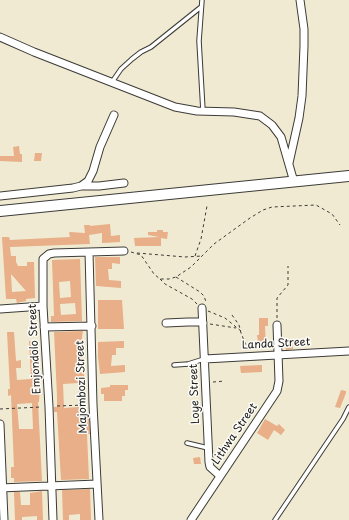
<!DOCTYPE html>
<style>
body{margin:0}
canvas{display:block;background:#efead1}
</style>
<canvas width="349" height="520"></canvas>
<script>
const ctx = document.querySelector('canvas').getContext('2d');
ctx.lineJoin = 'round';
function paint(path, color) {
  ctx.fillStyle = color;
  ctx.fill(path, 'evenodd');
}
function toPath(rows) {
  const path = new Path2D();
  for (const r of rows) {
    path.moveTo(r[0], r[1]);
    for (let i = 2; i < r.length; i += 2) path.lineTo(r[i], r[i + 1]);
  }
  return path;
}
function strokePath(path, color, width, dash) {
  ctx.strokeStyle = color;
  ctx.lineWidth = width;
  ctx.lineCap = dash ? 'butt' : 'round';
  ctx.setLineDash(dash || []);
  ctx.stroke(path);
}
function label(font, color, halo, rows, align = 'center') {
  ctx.font = font + ' "Playpen Sans",sans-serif';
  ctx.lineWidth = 3;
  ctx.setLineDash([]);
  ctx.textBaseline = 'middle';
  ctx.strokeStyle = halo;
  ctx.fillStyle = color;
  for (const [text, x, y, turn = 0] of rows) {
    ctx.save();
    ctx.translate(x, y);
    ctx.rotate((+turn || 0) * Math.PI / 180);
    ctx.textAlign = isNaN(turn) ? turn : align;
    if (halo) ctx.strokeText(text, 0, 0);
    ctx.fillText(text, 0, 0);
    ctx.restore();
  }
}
paint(toPath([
 [19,146,20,154,22,154,22,162,0,161,0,156,14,156,13,147],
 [35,153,42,153,41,161,34,161],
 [110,224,111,236,120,235,120,242,102,243,102,233,89,235,90,244,10,247,11,256,16,256,16,262,18,266,27,266,27,262,34,262,35,298,26,299,26,301,17,303,16,299,6,299,2,237,9,237,10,240,70,237,69,233,70,232,85,233,84,225,90,225,90,226],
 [11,274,26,291,12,292],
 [157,230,163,230,163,232,168,232,167,239,161,238,161,246,135,246,134,238,159,237,148,235,148,232,157,232],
 [95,257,120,257,120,264,112,263,112,269,108,269,109,280,121,281,121,288,96,286],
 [80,259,82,321,51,322,51,316,54,316,52,260],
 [70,281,71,297,60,298,59,282],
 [75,303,76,314,61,315,60,304],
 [98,300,122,300,124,329,98,329],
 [259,318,268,318,268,326,265,326,266,349,259,349,257,335,259,335],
 [83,331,82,336,85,394,86,417,89,417,90,434,87,434,89,479,61,480,57,412,54,412,54,407,57,407,57,396,54,332],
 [78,383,79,407,64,408,63,384],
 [7,332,14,332,16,361,21,360,21,368,16,368,17,380,31,379,29,341,36,341,38,386,40,386,39,402,38,402,42,481,14,482,14,478,11,478,11,467,14,467,11,395,8,396,8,389,10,389],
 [32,403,33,429,19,429,17,404],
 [124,341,124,348,116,348,116,355,112,355,111,366,125,365,125,372,100,374,98,357,98,342],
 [292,341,293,349,286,350,285,342],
 [262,365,262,372,241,373,240,366],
 [110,385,128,385,128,390,125,390,125,396,122,396,122,401,104,401,104,394,101,394,101,388,110,387],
 [341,390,346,391,346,393,340,408,335,407],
 [265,419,277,426,279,424,285,430,281,435,274,430,268,440,257,433],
 [200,457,201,464,194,464,193,458],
 [90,489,91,520,80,520,80,514,69,515,69,520,63,520,62,490],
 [42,491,43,520,37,520,37,516,22,517,22,520,15,520,14,492,20,492,21,505,30,505,30,493]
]), '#e8af88');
const service = toPath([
 [202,0,199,41,203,111],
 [112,82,121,69,132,59,141,52,151,47,201,7],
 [174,365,188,364,204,359],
 [187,443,208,448],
 [275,520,343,419,349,407]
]);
const minor = toPath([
 [0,37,34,52,175,107,197,111,234,112,260,116,272,125,281,137,294,182],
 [289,163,299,118,302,96,304,46,304,29,300,0],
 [81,186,99,186,124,183],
 [0,196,73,188,81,186,88,181,93,171,100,147,114,115],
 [89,252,93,405,99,520],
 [202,308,209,462,210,467,220,476],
 [0,309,43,306],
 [166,323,188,322,202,322,203,323],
 [44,327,92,326],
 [205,359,349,351],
 [0,424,4,520],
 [0,488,97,484],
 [53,520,49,407,43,306,43,259,49,254,54,253,124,251],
 [191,520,277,391,279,381,277,325]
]);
const secondary = toPath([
 [0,211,349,176]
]);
strokePath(service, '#3c3b37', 5.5);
strokePath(minor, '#3c3b37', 9);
strokePath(secondary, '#3c3b37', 12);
strokePath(toPath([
 [131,252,141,255,154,274,160,279,169,279,176,277,191,267,214,244,250,218,263,210,272,207,316,205,332,214,340,225],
 [137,253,185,257,202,256],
 [195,256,201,239,207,206],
 [176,277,200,292,204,296,206,302],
 [160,279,165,284,192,299,197,304],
 [208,311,225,318,241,331],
 [232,315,239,325,241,333,248,350],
 [277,318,277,298,288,285,288,266],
 [210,324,236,328],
 [213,382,225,381],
 [57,406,85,405],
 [0,409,41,407]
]), '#3c3b37', 1, [3, 3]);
strokePath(service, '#fff', 3.5);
strokePath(minor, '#fff', 7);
strokePath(secondary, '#fff', 10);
label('11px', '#1c1c1c', '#fdfcf7', [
 ["Landa Street",276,344,-3],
 ["Emjondolo Street",35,349,-93],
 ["Majombozi Street",82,387,-92],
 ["Loye Street",195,394,-92],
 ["Lithwa Street",235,434,-56]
]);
</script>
